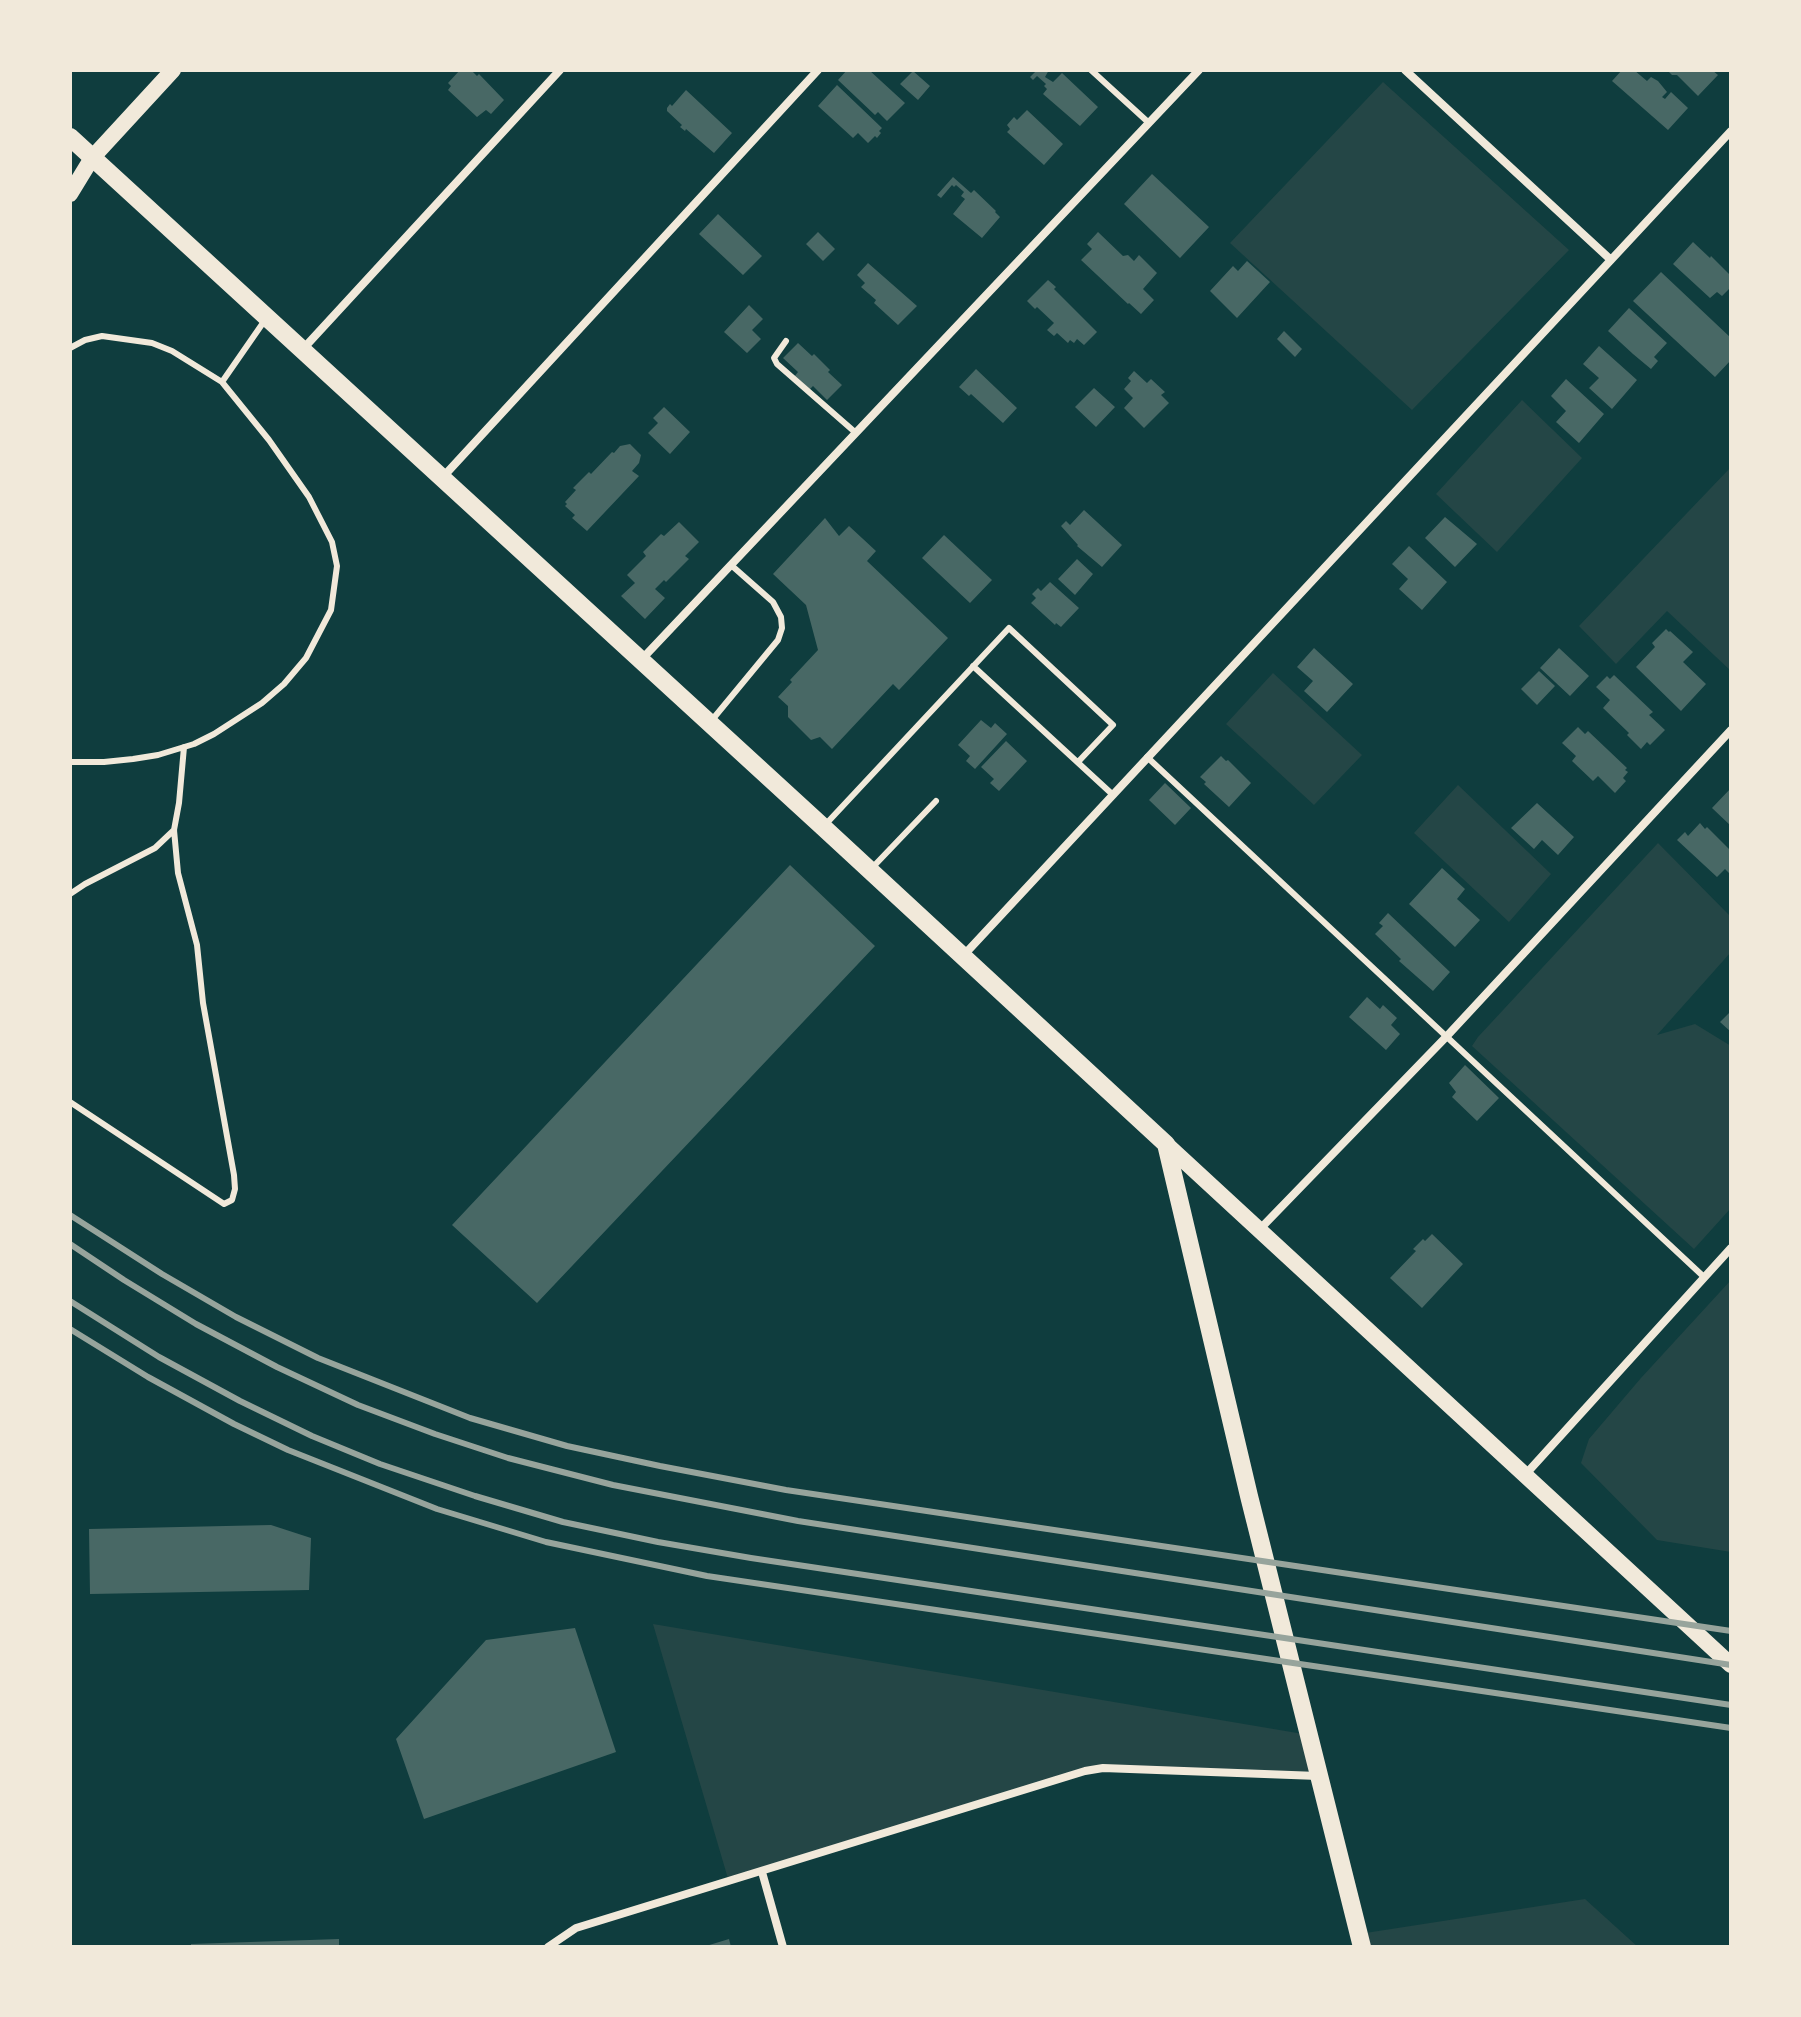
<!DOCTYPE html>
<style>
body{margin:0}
#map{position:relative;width:1801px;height:2017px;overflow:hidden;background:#0f3d3e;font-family:Arial,sans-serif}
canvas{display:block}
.frame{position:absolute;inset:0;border:72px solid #f1e9da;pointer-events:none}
</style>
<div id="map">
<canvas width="1801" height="2017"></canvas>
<div class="frame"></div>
</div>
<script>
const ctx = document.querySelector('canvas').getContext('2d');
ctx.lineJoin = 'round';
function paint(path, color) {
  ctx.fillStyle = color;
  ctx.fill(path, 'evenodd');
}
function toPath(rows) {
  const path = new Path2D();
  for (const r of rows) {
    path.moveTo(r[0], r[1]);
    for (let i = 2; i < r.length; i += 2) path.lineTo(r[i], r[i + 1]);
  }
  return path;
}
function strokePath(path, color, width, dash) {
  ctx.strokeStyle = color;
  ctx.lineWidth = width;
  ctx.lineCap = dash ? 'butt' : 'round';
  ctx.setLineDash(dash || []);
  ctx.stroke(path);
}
paint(toPath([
 [1383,82,1569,250,1412,410,1230,243],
 [1522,400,1582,458,1497,552,1436,494],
 [1731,467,1731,671,1667,611,1616,664,1579,626],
 [1273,673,1362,755,1314,805,1226,724],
 [1458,785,1551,874,1509,922,1414,833],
 [1658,843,1731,917,1731,952,1657,1035,1695,1024,1731,1046,1731,1208,1694,1249,1472,1046,1478,1037],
 [1731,1280,1731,1552,1657,1540,1581,1463,1589,1439,1641,1378],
 [653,1624,1309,1735,1319,1776,1104,1768,729,1882],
 [1585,1899,1638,1947,1362,1947,1359,1934]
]), '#244646');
paint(toPath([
 [460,70,471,70,477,76,479,74,504,100,491,114,486,110,477,117,448,90,451,86,448,83],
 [847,70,869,70,905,103,887,121,878,112,875,115,838,80],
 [1037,70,1049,70,1045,77,1053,82,1062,73,1098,107,1080,126,1043,94,1047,89,1044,86,1046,84,1037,76,1033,80,1030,77],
 [1622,70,1634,70,1647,81,1651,77,1658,81,1667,92,1662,97,1665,99,1671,92,1688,108,1668,130,1612,81],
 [1667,70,1712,70,1718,75,1698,96,1677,75,1672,75],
 [913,71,930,86,918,100,900,84],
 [837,85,882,128,879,131,881,133,877,138,875,136,868,143,858,133,853,138,818,106],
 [686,90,732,133,714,153,686,129,685,131,680,127,682,125,667,111,667,108,670,104,672,106],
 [1027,110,1063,144,1044,165,1007,132,1010,129,1007,125,1014,117,1017,120],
 [1152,174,1209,227,1180,258,1124,204],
 [953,177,971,193,974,190,996,211,995,212,1000,217,982,238,953,214,965,199,961,196,964,192,956,185,954,187,952,185,941,198,937,195],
 [718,214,762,256,743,275,699,234],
 [818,232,835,249,823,261,806,244],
 [1098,232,1123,256,1128,255,1134,261,1139,255,1157,273,1143,289,1154,300,1141,314,1129,303,1128,304,1081,260,1092,249,1087,244],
 [1693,242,1710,258,1711,256,1731,276,1731,287,1722,296,1717,292,1710,298,1673,264],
 [1247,261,1270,282,1237,318,1210,291,1233,266,1238,271],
 [868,263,917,306,898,325,874,303,876,300,861,287,865,283,857,275],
 [1661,272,1731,338,1731,360,1715,377,1633,301],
 [1048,280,1056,287,1054,289,1097,332,1084,345,1077,339,1074,343,1070,340,1068,343,1057,333,1054,336,1047,330,1054,323,1037,307,1035,309,1027,301],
 [749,305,763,319,752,330,761,339,747,353,724,332],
 [1629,308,1667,343,1654,357,1658,361,1651,369,1633,354,1608,331],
 [1284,331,1302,349,1295,357,1277,339],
 [798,343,812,356,814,354,830,370,828,372,842,385,827,400,813,386,808,391,794,377,798,372,783,358],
 [1599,346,1637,380,1612,409,1589,388,1599,378,1583,364],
 [976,369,1017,408,1003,423,971,394,969,396,959,387],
 [1134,371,1147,383,1151,379,1165,392,1161,395,1169,403,1144,428,1124,408,1133,398,1124,389,1131,381,1128,378],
 [1566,379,1604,414,1579,443,1556,422,1566,411,1551,396],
 [1094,388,1115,407,1096,427,1075,407],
 [664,407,690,432,670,454,648,433,658,423,653,418],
 [630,444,641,455,639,463,632,471,639,476,587,531,572,518,575,515,565,506,567,504,565,502,576,490,573,488,589,472,591,474,612,452,614,453,620,446],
 [1084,510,1122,545,1102,567,1077,546,1078,545,1061,526,1066,521,1070,525],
 [1445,517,1477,544,1455,567,1425,538],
 [825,518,839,536,849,526,876,551,867,561,948,638,899,690,893,684,832,749,820,737,811,740,788,717,788,706,778,697,792,682,790,680,818,650,806,605,773,574],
 [679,522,699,542,685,556,689,559,666,582,664,580,655,589,665,598,645,619,621,596,635,583,627,575,646,556,643,552,661,534,664,536],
 [944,535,992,580,970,603,922,558],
 [1409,546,1447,582,1422,610,1399,589,1408,579,1392,564],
 [1077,559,1093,574,1075,595,1058,579],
 [1050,582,1079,608,1061,627,1056,623,1055,625,1031,603,1036,598,1032,594,1038,588,1041,591],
 [1666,629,1669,632,1670,631,1693,652,1683,662,1706,684,1681,711,1636,667,1655,647,1652,643],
 [1314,648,1353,684,1327,712,1304,691,1313,681,1297,667],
 [1559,648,1589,676,1570,696,1540,668],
 [1539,671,1555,686,1537,705,1521,689],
 [1614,675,1653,712,1649,715,1665,730,1650,745,1647,742,1641,749,1627,735,1629,733,1603,708,1610,700,1596,687,1607,676,1610,679],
 [981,720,991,728,995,723,1007,734,975,769,966,761,970,756,958,745],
 [1578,727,1585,734,1588,731,1627,768,1625,770,1628,772,1623,778,1626,781,1615,793,1598,776,1593,781,1572,761,1576,756,1562,743],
 [1006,741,1027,761,999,791,990,783,994,779,981,767],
 [1221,756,1226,761,1228,760,1251,783,1229,807,1204,784,1206,782,1200,777],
 [1165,783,1191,808,1175,825,1149,800],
 [1731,788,1731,826,1712,808],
 [1537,803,1574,837,1558,855,1542,840,1534,849,1511,828],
 [1700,823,1705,829,1707,827,1731,851,1731,875,1725,869,1717,877,1677,840,1685,832,1688,836],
 [790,865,875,946,537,1303,452,1225],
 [1442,868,1465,889,1457,899,1480,920,1455,947,1409,904],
 [1388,913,1450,972,1433,991,1399,961,1401,959,1375,934,1383,926,1379,923],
 [1367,997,1380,1009,1383,1005,1397,1018,1391,1025,1400,1034,1386,1050,1349,1017],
 [1731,1011,1731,1032,1720,1022],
 [1465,1065,1499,1098,1477,1121,1452,1097,1456,1092,1449,1083],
 [1432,1234,1463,1264,1422,1308,1390,1278,1416,1251,1413,1249,1423,1239,1425,1241],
 [271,1525,311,1538,309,1590,90,1594,89,1529],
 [575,1628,616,1752,424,1819,396,1739,486,1640],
 [339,1939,339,1947,191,1947,191,1944],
 [729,1939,731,1947,706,1947,706,1946]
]), '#486865');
strokePath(toPath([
 [1091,70,1149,123],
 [786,341,774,358,777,364,856,433],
 [70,348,85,340,102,336,152,343,172,351,222,382,269,440,309,497,332,542,337,566,331,610,306,658,284,684,262,703,214,734,194,744,158,755,133,759,104,762,70,762],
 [222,382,265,320],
 [973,666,1112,794],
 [712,720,778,640,782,628,781,617,773,602,731,565],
 [1147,757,1704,1277],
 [825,825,1009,628,1113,725,1078,762],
 [872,868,936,801],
 [70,894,85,884,155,848,174,830],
 [70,1102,224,1204,232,1200,235,1189,234,1175,203,1003,197,945,178,873,174,830,179,803,184,747]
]), '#f1e9da', 6);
strokePath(toPath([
 [1405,70,1611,260],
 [303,349,560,70],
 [442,478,818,70],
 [642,659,1199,70],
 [963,956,1731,131],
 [1259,1230,1447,1036,1731,730],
 [1525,1475,1731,1248],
 [762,1872,783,1947],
 [548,1947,576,1928,1085,1771,1103,1768,1318,1776]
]), '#f1e9da', 8);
strokePath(toPath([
 [70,194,92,158,173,70],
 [1166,1144,1731,1665]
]), '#f1e9da', 16);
strokePath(toPath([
 [70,137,823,827,1166,1144,1249,1496,1362,1947]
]), '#f1e9da', 18);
strokePath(toPath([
 [70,1215,162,1274,236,1317,318,1358,470,1418,567,1446,660,1466,786,1490,1731,1631],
 [70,1244,124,1280,196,1324,277,1367,358,1405,435,1434,508,1458,613,1485,798,1521,1731,1665],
 [70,1301,159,1357,240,1401,312,1436,380,1464,475,1496,563,1522,658,1542,751,1558,1731,1705],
 [70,1329,148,1377,234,1424,288,1450,437,1509,546,1542,707,1576,1731,1728]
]), '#97a49c', 6);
</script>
